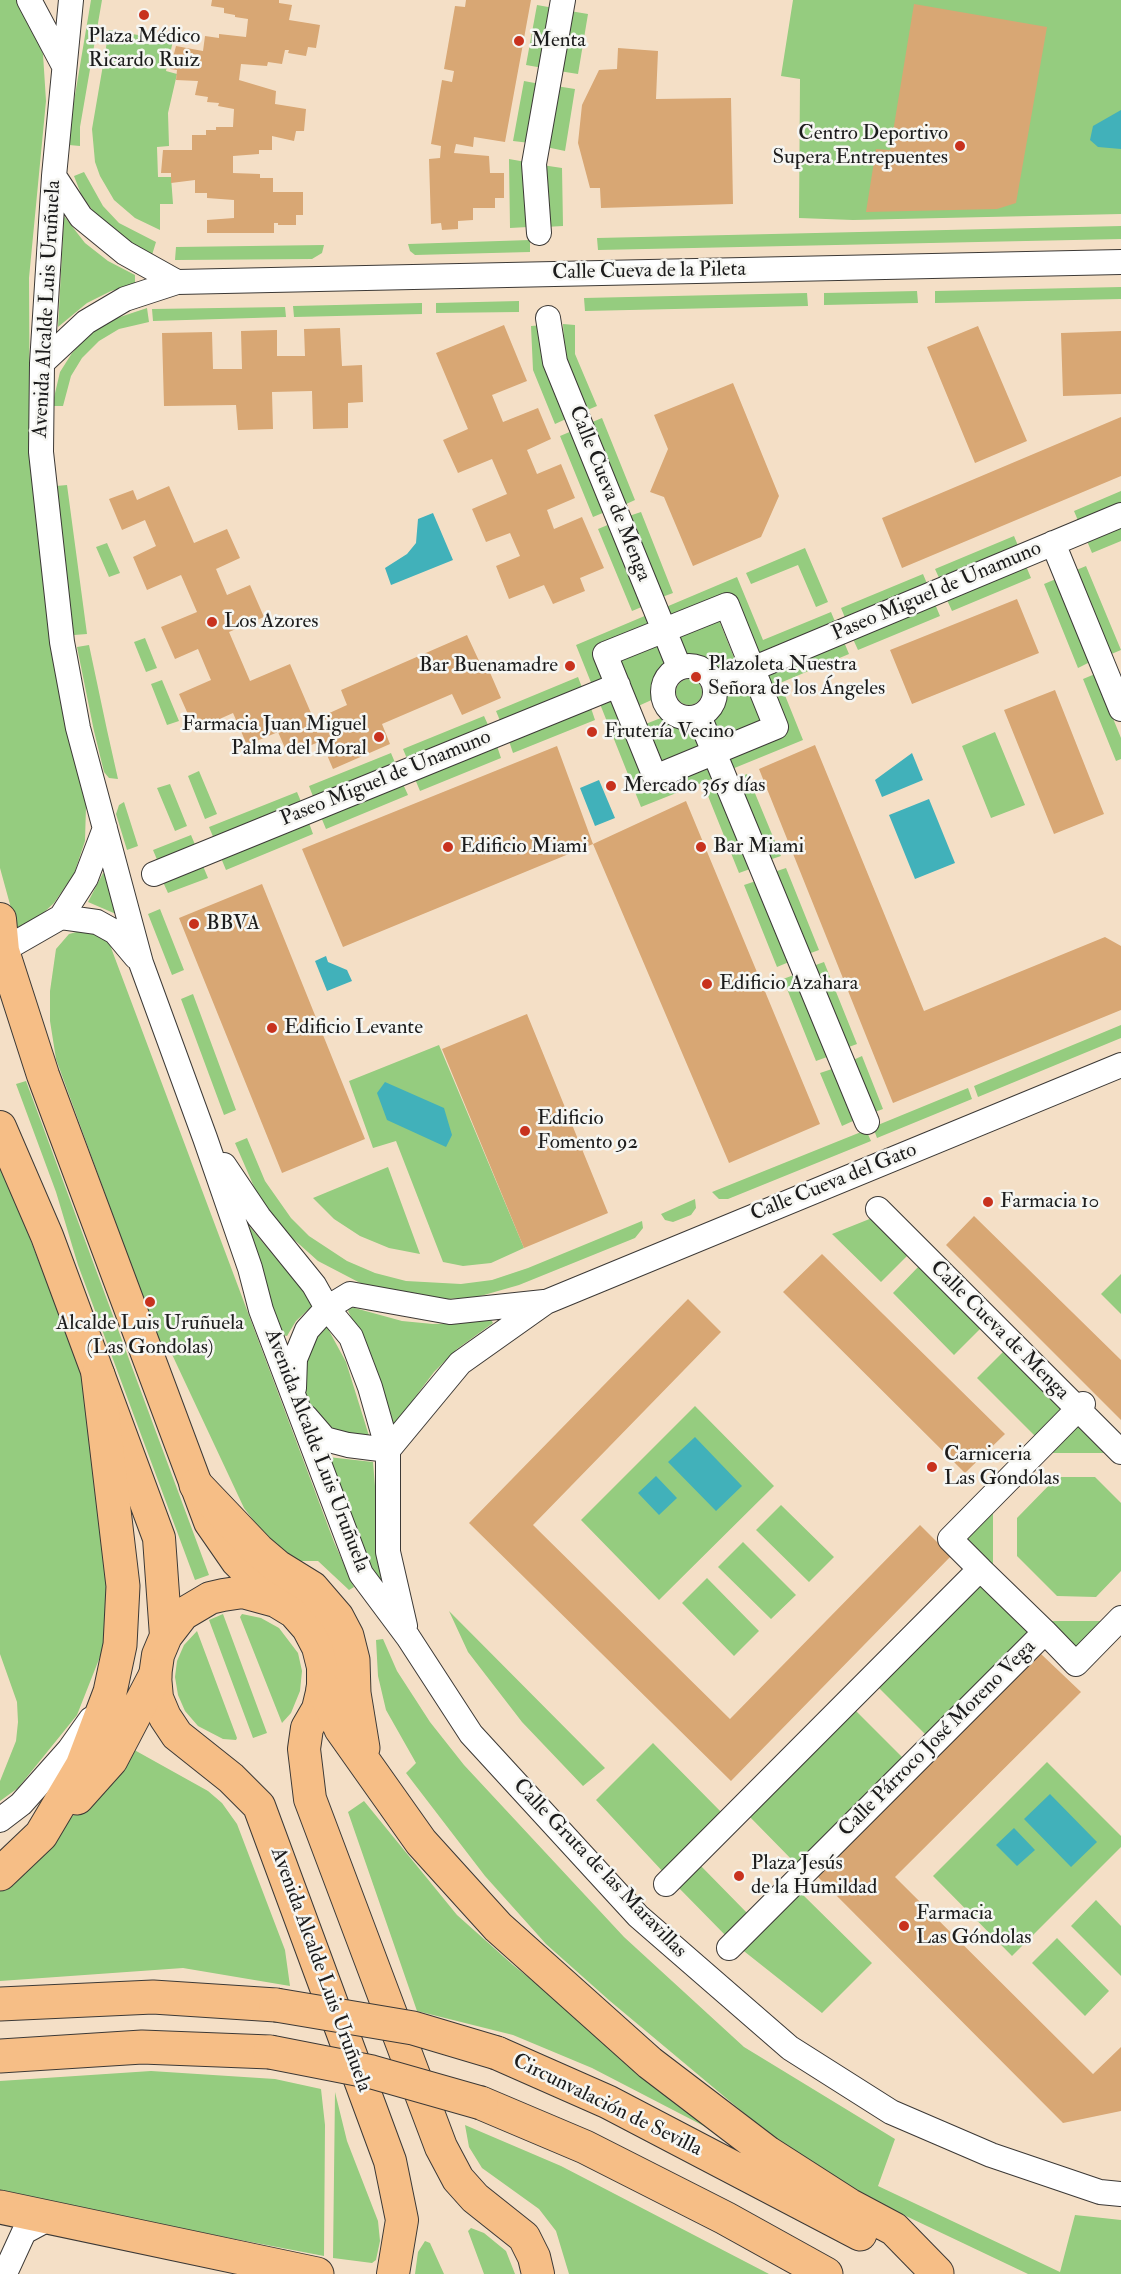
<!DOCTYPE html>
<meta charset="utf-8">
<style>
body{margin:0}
canvas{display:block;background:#f4dfc6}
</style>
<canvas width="1121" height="2274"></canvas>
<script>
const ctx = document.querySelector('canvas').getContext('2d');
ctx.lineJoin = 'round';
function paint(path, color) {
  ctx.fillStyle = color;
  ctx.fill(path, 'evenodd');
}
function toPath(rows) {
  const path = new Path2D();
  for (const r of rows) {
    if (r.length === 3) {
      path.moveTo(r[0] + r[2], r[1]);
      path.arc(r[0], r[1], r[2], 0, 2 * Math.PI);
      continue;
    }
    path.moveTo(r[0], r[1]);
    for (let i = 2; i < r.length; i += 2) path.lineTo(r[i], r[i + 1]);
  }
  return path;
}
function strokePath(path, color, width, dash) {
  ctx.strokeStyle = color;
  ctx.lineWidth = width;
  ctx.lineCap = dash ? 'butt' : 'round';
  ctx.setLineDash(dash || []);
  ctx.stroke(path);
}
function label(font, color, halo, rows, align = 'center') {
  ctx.font = font + ' "IM FELL Double Pica",serif';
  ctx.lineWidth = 5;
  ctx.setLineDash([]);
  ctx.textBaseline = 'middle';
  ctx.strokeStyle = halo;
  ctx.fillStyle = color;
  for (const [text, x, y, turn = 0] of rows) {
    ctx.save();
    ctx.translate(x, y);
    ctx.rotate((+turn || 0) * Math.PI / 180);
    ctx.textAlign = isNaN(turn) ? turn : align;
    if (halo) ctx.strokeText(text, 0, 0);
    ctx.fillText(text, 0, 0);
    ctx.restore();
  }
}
paint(toPath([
 [0,0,18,0,20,2,43,54,46,101,29,278,30,455,49,636,86,806,85,841,74,874,54,903,38,918,17,930,0,868],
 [91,0,102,0,80,127,80,146,69,145,70,125],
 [793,0,1121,0,1121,214,853,220,799,218,800,79,781,76],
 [537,5,554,8,543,68,526,65],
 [570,11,588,14,578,74,559,71],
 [109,30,173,41,166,71,177,74,168,113,169,146,157,147,158,177,171,177,173,204,160,204,160,230,135,218,114,200,100,176,95,162,92,129],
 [524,81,540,84,530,143,513,141],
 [556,86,575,89,565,151,546,147],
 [509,159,526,162,528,227,510,228],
 [542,165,562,168,563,226,545,227],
 [84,172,103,206,119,223,156,242,152,255,131,246,95,214,81,194,74,176],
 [64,216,85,243,108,261,135,275,135,284,111,291,87,303,58,327],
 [1121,226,1121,239,598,250,597,238],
 [530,240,530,252,415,255,410,251,408,244],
 [324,245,322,253,312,259,175,260,176,247],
 [1121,287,1121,299,935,303,935,291],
 [917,291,918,303,824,305,824,293],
 [807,293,808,306,585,311,584,298],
 [519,301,519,312,436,313,436,303],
 [422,303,422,314,294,317,293,306],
 [285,307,286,317,153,321,152,309],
 [147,308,149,322,119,329,99,341,82,358,71,376,63,406,52,406,60,372,72,353,91,333,111,320],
 [563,324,575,325,575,354,597,406,585,411,565,361],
 [544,325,566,419,555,424,533,370,531,326],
 [602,418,635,500,624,505,590,423],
 [572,431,605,512,593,517,560,436],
 [67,485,87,634,74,635,65,578,56,486],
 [1121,491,1121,505,1079,523,1074,511],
 [641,512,673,593,662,597,629,516],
 [610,524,644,606,632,611,598,529],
 [1121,527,1121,541,1092,553,1087,541],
 [1014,536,1019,548,940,580,935,569],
 [107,543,120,573,109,577,96,547],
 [805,548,828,602,816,607,798,565,751,584,746,573],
 [1026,566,1031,578,952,611,947,600],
 [1086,566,1121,650,1109,655,1074,571],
 [923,574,928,586,846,620,841,608],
 [737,577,763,640,831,612,836,624,756,657,729,594,670,618,666,607],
 [1056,579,1090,662,1078,668,1044,584],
 [935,604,940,616,858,650,853,639],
 [647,615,652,626,592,651,603,680,592,685,576,645],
 [719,620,737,665,716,673,699,661,687,659,678,637],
 [145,638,157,668,146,672,134,642],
 [844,642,849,654,780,683,803,740,732,769,727,757,787,732,763,675],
 [89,645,107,730,118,779,109,778,104,772,94,731,77,647],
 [659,645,668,667,656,686,656,698,636,707,618,662],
 [1095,674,1121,738,1121,759,1116,761,1083,679],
 [578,677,583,690,501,723,496,711],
 [689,692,13],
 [162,680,179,721,167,725,151,684],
 [745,683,761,722,719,739,711,717,721,703,722,693],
 [610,699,647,790,709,765,714,778,641,807,600,704],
 [591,708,595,720,513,753,509,741],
 [484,716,489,727,408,761,403,749],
 [666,716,674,722,692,725,701,747,659,764,643,725],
 [995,732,1025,805,991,818,962,746],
 [497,746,501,758,420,791,415,779],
 [391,753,396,765,314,799,309,786],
 [199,771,217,814,205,819,188,776],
 [747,774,781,856,769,860,736,779],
 [170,784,187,826,175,831,157,788],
 [403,784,408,795,326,829,321,817],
 [718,787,750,869,739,873,706,791],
 [297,792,302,804,214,839,209,827],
 [124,802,138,846,127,850,116,814,119,805],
 [309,823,313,834,226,870,221,858],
 [191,835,196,847,158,862,153,850],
 [203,866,208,878,168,893,163,882],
 [786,868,819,950,808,954,774,872],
 [103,873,108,875,116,914,88,902],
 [756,881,789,962,777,967,744,885],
 [160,909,184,970,172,975,148,914],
 [84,930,102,936,110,945,334,1542,354,1587,349,1590,318,1561,299,1561,272,1542,257,1525,244,1508,169,1348,162,1350,56,1059,50,1021,50,991,56,949,69,934],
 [824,962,857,1044,846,1048,813,966],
 [794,975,827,1057,816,1061,783,979],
 [193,994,236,1110,224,1115,181,999],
 [1121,1025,1121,1038,978,1097,974,1086],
 [439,1045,524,1248,491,1263,463,1266,443,1262,396,1141,373,1148,349,1081],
 [862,1056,883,1109,872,1113,851,1061],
 [832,1069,853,1121,842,1126,820,1073],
 [26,1081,209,1575,195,1580,78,1265,56,1192,16,1084],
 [968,1088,972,1099,877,1138,873,1127],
 [866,1130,871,1141,728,1199,719,1199,712,1192],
 [247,1138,265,1181,291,1218,309,1236,347,1261,375,1273,406,1281,461,1284,492,1280,528,1268,642,1221,643,1228,635,1238,519,1285,477,1297,432,1300,366,1286,318,1261,281,1228,255,1189,235,1143],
 [0,1161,77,1361,84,1388,107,1579,105,1644,77,1715,18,1788,0,1801,0,1781,16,1741,18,1722,17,1702,0,1654],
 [388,1167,420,1254,389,1248,360,1236,334,1219,313,1198],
 [695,1199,696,1208,691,1215,673,1222,665,1220,661,1214],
 [872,1218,909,1254,881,1282,832,1234],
 [245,1221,314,1304,296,1321,287,1336,282,1335,240,1223],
 [920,1265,982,1327,954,1355,893,1293],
 [1121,1274,1121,1314,1101,1294],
 [351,1307,402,1321,433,1324,465,1323,490,1318,493,1323,457,1349,434,1372,413,1400,397,1427,394,1427,374,1362,348,1311],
 [327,1327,346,1362,370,1439,330,1429,313,1412,304,1391,304,1363,313,1342],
 [1005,1350,1065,1410,1037,1438,977,1378],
 [695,1406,774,1486,659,1600,581,1520],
 [1077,1421,1108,1453,1044,1453],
 [328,1457,373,1462,383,1582,378,1583],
 [1057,1477,1095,1477,1121,1503,1121,1571,1096,1597,1057,1596,1017,1556,1017,1518],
 [781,1505,834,1557,809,1582,756,1530],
 [993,1505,993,1568,961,1537],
 [743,1542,796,1595,771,1619,718,1567],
 [707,1578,759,1631,734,1656,682,1603],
 [981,1581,1033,1632,928,1737,877,1686],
 [449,1611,605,1768,583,1786,522,1722,468,1652],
 [223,1614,267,1733,253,1738,209,1620],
 [242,1614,261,1618,279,1628,298,1653,302,1671,300,1691,291,1713,282,1723,240,1617],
 [1045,1621,1109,1621,1077,1653],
 [197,1631,237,1738,236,1740,223,1739,198,1726,185,1711,178,1695,175,1677,177,1661,184,1645],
 [383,1639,397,1671,430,1722,464,1765,624,1937,744,2047,895,2139,878,2186,1060,2272,1075,2215,1121,2220,1121,2274,1028,2274,868,2198,793,2154,610,2001,546,1944,485,1876,406,1773,416,1763,386,1710,378,1676,376,1640],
 [854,1709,905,1760,799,1867,748,1815],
 [653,1743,725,1816,665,1874,596,1800],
 [129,1747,208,1791,222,1803,237,1824,285,1950,290,1986,183,1968,0,1981,0,1891,105,1783],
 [1047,1762,1121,1836,1121,1847,1012,1956,933,1876],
 [364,1801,457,1915,513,1965,729,2139,592,2068,513,2035,417,2011,348,1812],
 [699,1864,750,1916,728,1938,677,1886],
 [799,1891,872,1963,822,2013,740,1948],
 [1096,1900,1121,1926,1121,1976,1071,1926],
 [1057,1938,1109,1991,1085,2016,1032,1963],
 [151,2071,275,2079,321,2089,325,2125,324,2256,0,2194,0,2081],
 [335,2092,347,2141,378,2221,380,2241,376,2260,372,2263,333,2258],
 [465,2125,561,2166,769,2274,569,2274,556,2231,539,2209,482,2168,469,2147],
 [471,2228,484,2233,506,2251,515,2274,484,2274,468,2231],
 [425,2241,430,2243,444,2274,415,2274,418,2252]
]), '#95cc7f');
paint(toPath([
 [1121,110,1121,149,1098,147,1090,140,1093,126],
 [433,513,453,560,391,585,385,568,407,554,416,543,418,519],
 [912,753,923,780,882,797,875,780],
 [599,780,615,818,595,826,580,788],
 [929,799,955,863,915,879,889,815],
 [326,956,328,962,347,970,352,981,327,991,315,961],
 [385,1082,444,1108,452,1135,446,1147,387,1120,377,1093],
 [695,1437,742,1486,716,1511,668,1462],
 [656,1476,677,1498,659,1515,638,1493],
 [1050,1794,1097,1842,1071,1867,1024,1819],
 [1014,1828,1035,1850,1017,1866,996,1845]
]), '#41b1ba');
paint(toPath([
 [212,0,279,0,279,3,292,5,289,20,320,25,316,48,308,47,306,56,288,53,289,50,285,50,282,64,268,62,267,66,241,64,239,80,276,91,275,104,306,109,304,131,296,131,294,141,272,136,272,150,259,150,259,154,233,156,233,173,260,174,260,178,273,178,273,192,303,192,303,215,296,215,296,225,278,225,278,223,274,223,274,233,207,233,207,220,234,218,234,200,207,198,207,193,195,193,195,180,171,183,171,173,161,173,163,150,192,150,192,135,206,135,206,130,216,130,216,127,233,127,234,109,218,106,219,103,207,102,208,97,195,95,198,81,176,80,177,70,170,69,176,46,203,51,205,36,219,38,219,34,246,37,248,19,235,17,235,15,224,13,224,8,211,6],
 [466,0,531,0,505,142,474,137,473,147,456,144,454,153,489,156,490,173,504,173,504,198,495,198,495,208,473,208,473,220,458,221,458,229,442,230,441,223,431,224,429,159,440,158,441,146,431,144,442,80,452,82,453,77,454,71,444,69,455,6,465,7],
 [914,4,1047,27,1016,203,997,209,866,212,876,149,890,150],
 [618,48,658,51,656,99,731,98,733,204,601,208,600,188,590,188,578,143,582,105,599,70,617,69],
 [504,325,527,381,492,395,503,422,538,408,551,439,527,450,537,474,561,464,575,498,547,510,554,529,582,517,604,568,580,578,585,591,553,604,544,585,509,599,496,566,520,556,510,533,486,542,472,509,507,494,492,459,458,473,443,440,468,429,436,353],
 [978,326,1027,441,975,463,927,347],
 [340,328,342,366,362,365,363,402,348,403,348,428,313,429,312,391,272,392,273,429,238,430,236,405,164,406,162,333,212,332,213,369,242,369,241,331,277,330,277,356,305,356,304,329],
 [1121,331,1121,394,1063,396,1061,333],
 [733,383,779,496,761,537,693,566,664,497,650,492,668,449,654,415],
 [1121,417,1121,476,902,568,882,518],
 [169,486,194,543,227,529,240,558,216,569,227,595,250,585,264,617,229,632,250,681,290,664,314,720,347,705,341,690,467,635,480,663,485,661,501,698,462,715,452,694,382,724,390,744,333,769,321,741,288,755,278,732,247,745,233,713,195,730,179,694,211,680,198,649,175,659,161,627,197,612,181,575,147,590,133,557,156,546,145,520,122,530,109,499,133,490,137,500],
 [1017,599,1039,653,912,704,890,650],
 [1055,690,1104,814,1054,834,1004,710],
 [815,745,924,1011,1105,937,1121,946,1121,1010,893,1103,759,769],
 [557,746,593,844,343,947,302,849],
 [686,801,820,1124,729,1163,593,844],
 [262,884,365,1139,282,1173,179,918],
 [527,1014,608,1213,524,1248,442,1049],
 [974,1216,1121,1360,1121,1420,946,1245],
 [822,1254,1005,1434,965,1473,783,1292],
 [688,1299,721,1332,533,1525,730,1719,920,1525,951,1556,731,1781,469,1523],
 [1041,1654,1081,1692,895,1877,1093,2074,1121,2047,1121,2111,1063,2123,817,1876]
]), '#d8a774');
const minor = toPath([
 [29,0,63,64],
 [71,0,54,176,42,363,41,452,62,642,78,728,141,963,205,1138,250,1268,261,1310,361,1574,408,1637,471,1734,638,1916,790,2048,891,2112,991,2155,1100,2192,1121,2194],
 [54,176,81,217,125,253,177,282],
 [539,233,534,164,563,0],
 [548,318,555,362,679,667],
 [42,363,86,322,125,299,177,282,1121,262],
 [1053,543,1121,709],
 [727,605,776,727,655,777,605,654,727,605],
 [689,692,26],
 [714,685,1121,515],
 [699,716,867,1122],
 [154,874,618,685],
 [61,917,97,922,115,932,136,957],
 [0,952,61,917,86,878,105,828],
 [224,1165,259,1217,314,1285,327,1308,351,1337,370,1387,388,1450,388,1552,405,1626],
 [878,1209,1121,1452],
 [294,1388,295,1359,307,1330,327,1308,350,1294,450,1312,544,1302],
 [306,1417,325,1439,348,1445,388,1450,460,1363,546,1302,1121,1065],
 [980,1569,1045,1632],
 [0,1820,21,1804,69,1750,91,1719],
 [666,1884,980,1569,950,1539,1083,1404],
 [729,1948,1045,1632,1076,1664,1121,1618],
 [7,2269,24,2232,50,2218]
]);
const major = toPath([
 [0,919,3,951,43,1075,210,1522,237,1561,276,1600],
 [0,1127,47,1236,159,1538,166,1636],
 [393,2274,402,2220,390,2161,259,1806,231,1778,177,1735,165,1717,157,1698,155,1676,158,1655,166,1636,183,1614,210,1598,223,1595,243,1592,276,1601,294,1612,308,1628,318,1647,323,1667,323,1688,318,1709,307,1728,304,1749,310,1799,441,2147,458,2179,475,2198,524,2237,534,2257,538,2274]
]);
const highway = toPath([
 [196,1485,258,1550,278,1567,312,1588,337,1617,347,1636,353,1660,354,1693,363,1748],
 [323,1688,341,1729,421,1842,498,1927,650,2063,768,2153,849,2205,894,2229,937,2273],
 [77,1798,111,1760,155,1676],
 [0,1874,41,1835,82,1766,110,1692,120,1645,123,1586,98,1375],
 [0,2004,153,1997,276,2005],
 [497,2053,608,2102,860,2234],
 [0,2056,142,2047,270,2052],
 [481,2103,585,2147,725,2218,826,2274],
 [0,2207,317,2274]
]);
strokePath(minor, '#3c3936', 26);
strokePath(major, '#3c3936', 34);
strokePath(highway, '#3c3936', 35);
strokePath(minor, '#fff', 24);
strokePath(major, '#f6be86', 32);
strokePath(highway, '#f6be86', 33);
const highwayBridge = toPath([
 [276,2005,413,2028,497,2053],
 [270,2052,372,2072,481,2103]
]);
strokePath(highwayBridge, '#3c3936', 35, []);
strokePath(highwayBridge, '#f6be86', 33);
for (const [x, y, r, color] of [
 [144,15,6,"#c8321e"],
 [519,41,6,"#c8321e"],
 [960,146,6,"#c8321e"],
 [212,622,6,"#c8321e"],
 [570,666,6,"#c8321e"],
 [696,677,6,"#c8321e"],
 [592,732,6,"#c8321e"],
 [379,737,6,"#c8321e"],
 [611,786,6,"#c8321e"],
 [448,847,6,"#c8321e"],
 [701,847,6,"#c8321e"],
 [194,924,6,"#c8321e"],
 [707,984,6,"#c8321e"],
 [272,1028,6,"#c8321e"],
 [525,1131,6,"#c8321e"],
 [988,1202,6,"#c8321e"],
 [150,1302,6,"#c8321e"],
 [932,1467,6,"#c8321e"],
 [739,1876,6,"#c8321e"],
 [904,1926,6,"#c8321e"]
]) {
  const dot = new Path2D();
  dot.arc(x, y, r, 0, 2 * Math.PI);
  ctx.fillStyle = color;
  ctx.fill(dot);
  strokePath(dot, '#f6f6f2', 2);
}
label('21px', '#1c1c1c', '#f6f6f2', [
 ["Plaza Médico",144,37,"center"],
 ["Ricardo Ruiz",144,61,"center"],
 ["Menta",531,41],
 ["Centro Deportivo",948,134,"right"],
 ["Supera Entrepuentes",948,158,"right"],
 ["Los Azores",224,622],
 ["Plazoleta Nuestra",708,665],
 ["Señora de los Ángeles",708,689],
 ["Bar Buenamadre",558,666,"right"],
 ["Farmacia Juan Miguel",367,725,"right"],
 ["Palma del Moral",367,749,"right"],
 ["Frutería Vecino",604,732],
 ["Mercado 365 días",623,786],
 ["Edificio Miami",460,847],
 ["Bar Miami",713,847],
 ["BBVA",206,924],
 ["Edificio Azahara",719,984],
 ["Edificio Levante",284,1028],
 ["Edificio",537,1119],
 ["Fomento 92",537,1143],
 ["Farmacia 10",1000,1202],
 ["Alcalde Luis Uruñuela",150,1324,"center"],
 ["(Las Gondolas)",150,1348,"center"],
 ["Carniceria",944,1455],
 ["Las Gondolas",944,1479],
 ["Plaza Jesús",751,1864],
 ["de la Humildad",751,1888],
 ["Farmacia",916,1914],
 ["Las Góndolas",916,1938]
], 'left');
label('21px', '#1c1c1c', '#f6f6f2', [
 ["Calle Cueva de la Pileta",649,272,-1],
 ["Avenida Alcalde Luis Uruñuela",48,309,-87],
 ["Calle Cueva de Menga",609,494,68],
 ["Paseo Miguel de Unamuno",937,592,-23],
 ["Paseo Miguel de Unamuno",386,779,-22],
 ["Calle Cueva del Gato",834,1183,-22],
 ["Calle Cueva de Menga",999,1331,45],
 ["Avenida Alcalde Luis Uruñuela",316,1451,69],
 ["Calle Párroco José Moreno Vega",938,1739,-45],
 ["Calle Gruta de las Maravillas",599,1869,46],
 ["Avenida Alcalde Luis Uruñuela",320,1970,70],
 ["Circunvalación de Sevilla",607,2106,26]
]);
</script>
